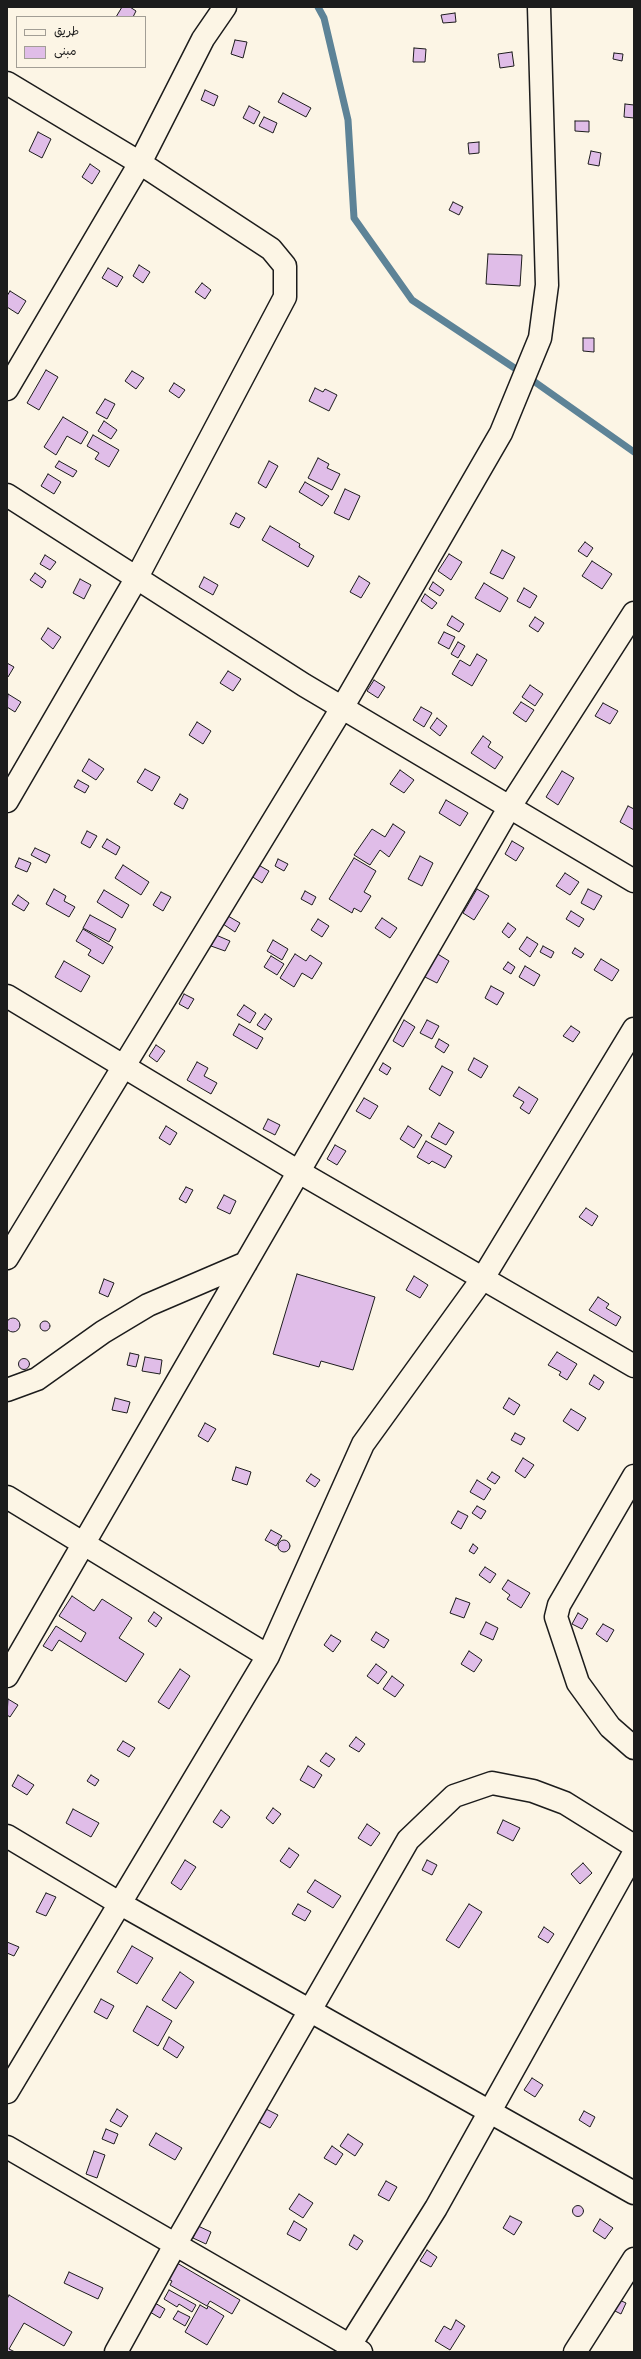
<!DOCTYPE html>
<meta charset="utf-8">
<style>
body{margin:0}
#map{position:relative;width:641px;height:2359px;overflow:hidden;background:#fcf5e5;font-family:Mynerve,"Playpen Sans Arabic",sans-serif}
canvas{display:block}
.frame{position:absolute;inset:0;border:8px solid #1c1c1c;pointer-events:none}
.legend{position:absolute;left:16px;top:16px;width:130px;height:52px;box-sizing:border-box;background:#fcf5e5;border:1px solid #a29e95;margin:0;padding:5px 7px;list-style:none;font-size:12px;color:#1c1c1c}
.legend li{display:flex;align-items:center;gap:8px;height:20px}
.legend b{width:20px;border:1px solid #a29e95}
</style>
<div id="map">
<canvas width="641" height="2359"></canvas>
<div class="frame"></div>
<ul class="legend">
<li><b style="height:5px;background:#fcf5e5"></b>طريق</li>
<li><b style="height:11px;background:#e0bde8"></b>مبنى</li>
</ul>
</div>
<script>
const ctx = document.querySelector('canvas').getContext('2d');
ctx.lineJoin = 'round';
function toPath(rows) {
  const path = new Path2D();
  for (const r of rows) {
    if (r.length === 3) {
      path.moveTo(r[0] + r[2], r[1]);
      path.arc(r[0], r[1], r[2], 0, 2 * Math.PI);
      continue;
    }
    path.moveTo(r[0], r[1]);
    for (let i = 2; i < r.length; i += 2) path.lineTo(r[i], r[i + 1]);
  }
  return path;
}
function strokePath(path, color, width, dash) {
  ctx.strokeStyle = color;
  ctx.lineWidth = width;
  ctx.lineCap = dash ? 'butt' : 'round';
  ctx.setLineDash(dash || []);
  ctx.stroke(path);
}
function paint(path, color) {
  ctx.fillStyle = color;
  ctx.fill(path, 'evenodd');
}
strokePath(toPath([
 [318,7,324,18,348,120,354,218,412,300,525,375,634,452]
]), '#5d8397', 7);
const building = toPath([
 [122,7,130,7,136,11,133,17,116,17,122,7],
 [455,13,456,22,443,23,441,15,455,13],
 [235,40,247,42,243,58,231,54,235,40],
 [414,48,426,49,425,62,413,62,414,48],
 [512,52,514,66,500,68,498,54,512,52],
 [614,53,623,54,622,61,613,59,614,53],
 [205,90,218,96,214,106,201,100,205,90],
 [283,93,311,108,306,117,278,102,283,93],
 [625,104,634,105,634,118,624,117,625,104],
 [249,106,260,112,254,124,243,118,249,106],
 [264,117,277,123,273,133,259,126,264,117],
 [575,121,589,121,589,132,575,131,575,121],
 [38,132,51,139,42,158,29,151,38,132],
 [479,142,479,153,469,154,468,143,479,142],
 [591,151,601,153,599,166,588,164,591,151],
 [90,164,100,171,92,184,82,177,90,164],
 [453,202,463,207,459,215,449,210,453,202],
 [488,254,522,255,520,286,486,284,488,254],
 [139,265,150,272,143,283,133,276,139,265],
 [108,268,123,277,117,287,102,278,108,268],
 [202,283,211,290,205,299,195,292,202,283],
 [10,291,26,301,18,314,7,307,7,296,10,291],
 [583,338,594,338,594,352,583,351,583,338],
 [46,370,58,377,39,410,27,403,46,370],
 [132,371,144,378,136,389,125,381,132,371],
 [174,383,185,390,179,398,169,391,174,383],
 [315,388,323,392,325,389,337,395,329,411,309,401,315,388],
 [105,399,115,404,107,419,96,413,105,399],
 [63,417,88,432,81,444,67,436,56,455,44,447,63,417],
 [104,421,117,430,111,439,98,431,104,421],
 [93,435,119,450,109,467,95,459,99,453,87,446,93,435],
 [318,458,329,464,327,468,340,474,332,490,308,478,318,458],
 [59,461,77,471,73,477,55,467,59,461],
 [269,461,278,466,266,488,258,483,269,461],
 [48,474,61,482,54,494,41,486,48,474],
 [305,482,329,496,322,506,299,492,305,482],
 [345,489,360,496,349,520,334,513,345,489],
 [236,513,245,518,239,528,230,524,236,513],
 [270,526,300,544,299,547,314,556,308,567,262,540,270,526],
 [585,542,593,548,587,557,578,551,585,542],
 [502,550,515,557,503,579,490,573,502,550],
 [449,554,462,562,451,580,438,571,449,554],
 [45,555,56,562,50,570,40,564,45,555],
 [592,561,612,574,602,589,582,576,592,561],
 [35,573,46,581,42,588,30,580,35,573],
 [359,576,370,583,361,598,350,592,359,576],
 [204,577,218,585,213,595,199,587,204,577],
 [80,579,91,585,84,599,73,593,80,579],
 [433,582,444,590,440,596,429,589,433,582],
 [484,583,508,598,500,612,475,598,484,583],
 [524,588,537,596,530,608,517,601,524,588],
 [425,594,437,603,432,609,421,601,425,594],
 [452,616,464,624,459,632,447,625,452,616],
 [535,617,544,623,538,632,529,626,535,617],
 [48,628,61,637,53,649,41,639,48,628],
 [444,632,455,637,449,649,438,643,444,632],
 [458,642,465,646,458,658,451,654,458,642],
 [477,654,487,660,472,686,452,674,460,660,470,666,477,654],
 [7,663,14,667,8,677,7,676,7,663],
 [228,671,241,679,233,691,220,683,228,671],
 [374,680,385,687,378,698,367,691,374,680],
 [530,685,543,694,535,706,522,697,530,685],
 [8,694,21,702,15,712,7,707,8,694],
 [521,702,534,710,526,722,513,713,521,702],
 [603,703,618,711,610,724,595,716,603,703],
 [421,707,432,713,424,727,413,720,421,707],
 [437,718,447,726,440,736,430,728,437,718],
 [197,722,211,731,203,744,189,735,197,722],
 [483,736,491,742,488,747,503,757,495,769,471,753,483,736],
 [89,759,104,769,96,780,82,771,89,759],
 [145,769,160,777,152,791,137,782,145,769],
 [400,770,414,780,404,793,390,784,400,770],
 [562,771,574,778,558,805,546,797,562,771],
 [78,780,89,786,85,793,74,787,78,780],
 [180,794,188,799,183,809,174,804,180,794],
 [446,800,468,813,460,826,439,813,446,800],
 [628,806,634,809,634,830,620,822,628,806],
 [393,824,405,832,389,857,380,850,370,865,354,855,372,829,385,837,393,824],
 [87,831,97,836,90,848,81,843,87,831],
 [107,839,120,847,116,855,102,847,107,839],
 [512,841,524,848,516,861,505,854,512,841],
 [35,848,50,855,46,863,31,855,35,848],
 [420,856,433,863,422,886,408,879,420,856],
 [19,858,31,863,27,872,15,867,19,858],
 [354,858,376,871,364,892,371,896,361,912,354,908,352,913,329,899,354,858],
 [278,859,288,864,284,871,275,866,278,859],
 [255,863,269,871,262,883,248,874,255,863],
 [123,865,149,882,141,895,115,878,123,865],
 [565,873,579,882,570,895,556,886,565,873],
 [54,889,66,896,64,901,75,907,69,917,46,904,54,889],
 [477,889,489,896,474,920,463,913,477,889],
 [588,889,602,896,594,910,581,903,588,889],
 [104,890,129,905,122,918,97,902,104,890],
 [305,891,316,897,312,905,301,899,305,891],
 [161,892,171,897,163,911,153,905,161,892],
 [18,895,29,903,24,911,12,904,18,895],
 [571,911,584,919,579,927,566,919,571,911],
 [90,915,116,929,109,942,83,928,90,915],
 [228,916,240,923,235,932,223,924,228,916],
 [382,918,397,928,390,938,375,928,382,918],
 [318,919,329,926,322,937,311,930,318,919],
 [508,923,516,929,509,938,502,932,508,923],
 [83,929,113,947,103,964,88,955,91,950,76,941,83,929],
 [216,935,230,941,225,951,211,946,216,935],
 [527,937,538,944,530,957,519,949,527,937],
 [273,940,288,949,282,960,267,951,273,940],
 [543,946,554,952,551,958,540,952,543,946],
 [575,948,584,954,581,958,572,953,575,948],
 [436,953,449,961,437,983,423,976,436,953],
 [295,954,306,961,310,955,322,963,312,979,302,973,294,987,280,978,295,954],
 [271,956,284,964,277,975,264,967,271,956],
 [601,959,619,970,612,981,594,970,601,959],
 [64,961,90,976,81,992,55,977,64,961],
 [508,962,515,967,511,974,503,969,508,962],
 [525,966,540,975,534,986,519,977,525,966],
 [491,986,504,993,497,1005,485,998,491,986],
 [184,994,194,999,188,1009,179,1004,184,994],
 [244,1005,256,1013,250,1023,237,1015,244,1005],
 [265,1014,272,1019,265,1030,257,1025,265,1014],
 [404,1020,415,1027,403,1047,393,1041,404,1020],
 [427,1020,439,1026,432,1039,420,1033,427,1020],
 [239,1024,263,1038,257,1049,233,1035,239,1024],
 [571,1026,580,1032,573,1042,563,1036,571,1026],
 [439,1039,449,1045,444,1053,435,1047,439,1039],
 [156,1045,165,1051,157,1062,149,1056,156,1045],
 [474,1058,488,1066,481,1078,468,1070,474,1058],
 [197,1062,208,1068,204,1076,217,1083,211,1094,187,1080,197,1062],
 [383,1063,391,1068,387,1075,379,1070,383,1063],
 [442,1066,453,1072,440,1096,429,1089,442,1066],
 [519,1087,538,1099,529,1114,520,1108,524,1102,513,1096,519,1087],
 [364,1098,378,1106,370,1119,356,1111,364,1098],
 [268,1119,280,1125,275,1135,263,1129,268,1119],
 [439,1123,454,1132,446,1145,431,1137,439,1123],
 [166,1126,177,1133,170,1145,159,1138,166,1126],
 [408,1126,422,1135,414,1148,400,1139,408,1126],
 [426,1141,452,1156,445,1168,432,1161,429,1164,417,1157,426,1141],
 [335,1145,346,1151,337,1165,327,1159,335,1145],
 [186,1187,193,1190,186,1203,179,1199,186,1187],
 [224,1195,236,1201,230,1214,217,1208,224,1195],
 [586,1208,598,1216,592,1226,579,1217,586,1208],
 [297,1274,375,1297,353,1370,321,1361,319,1367,273,1354,297,1274],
 [414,1276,428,1285,420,1298,406,1290,414,1276],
 [104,1279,114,1283,108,1297,99,1293,104,1279],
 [598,1297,609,1304,606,1308,621,1317,616,1326,589,1310,598,1297],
 [13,1325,7],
 [45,1326,5],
 [557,1352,577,1364,567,1380,559,1375,561,1372,548,1365,557,1352],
 [130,1353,139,1355,136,1367,127,1365,130,1353],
 [145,1357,162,1360,160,1374,142,1371,145,1357],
 [24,1364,5.5],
 [594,1375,604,1382,599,1390,589,1384,594,1375],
 [115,1398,130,1402,127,1413,112,1410,115,1398],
 [509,1398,520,1405,514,1415,503,1408,509,1398],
 [571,1409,586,1418,578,1431,563,1421,571,1409],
 [205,1423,216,1429,208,1442,198,1436,205,1423],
 [515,1433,525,1438,521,1445,511,1440,515,1433],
 [523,1458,534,1465,525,1478,515,1471,523,1458],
 [236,1467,251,1472,247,1485,232,1480,236,1467],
 [492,1472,500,1477,495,1484,487,1479,492,1472],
 [311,1474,320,1480,315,1487,306,1481,311,1474],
 [477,1480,491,1489,484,1500,470,1492,477,1480],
 [477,1506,486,1511,481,1519,472,1513,477,1506],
 [458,1511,468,1516,461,1529,451,1523,458,1511],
 [271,1530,282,1536,276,1546,265,1540,271,1530],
 [284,1546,6],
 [473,1544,478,1548,474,1554,469,1551,473,1544],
 [485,1567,496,1574,490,1583,479,1575,485,1567],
 [508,1580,530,1593,521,1608,507,1599,510,1595,502,1589,508,1580],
 [72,1596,94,1611,102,1599,132,1618,119,1638,144,1654,126,1682,59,1640,52,1651,43,1646,56,1626,81,1642,86,1633,59,1616,72,1596],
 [456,1598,470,1603,464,1618,450,1613,456,1598],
 [154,1612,162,1618,156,1627,148,1621,154,1612],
 [578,1613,588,1619,582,1629,572,1624,578,1613],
 [486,1622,498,1628,493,1640,480,1634,486,1622],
 [603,1624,614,1630,607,1642,596,1634,603,1624],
 [376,1632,389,1640,384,1648,371,1640,376,1632],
 [331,1635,341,1641,333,1652,324,1645,331,1635],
 [469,1651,482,1660,474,1672,461,1664,469,1651],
 [376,1664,387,1672,378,1684,367,1676,376,1664],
 [180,1669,190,1676,169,1709,158,1702,180,1669],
 [392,1676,404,1685,395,1697,383,1689,392,1676],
 [8,1699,18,1705,10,1717,7,1715,8,1699],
 [356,1737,365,1744,359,1752,349,1746,356,1737],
 [123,1741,135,1748,129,1757,117,1750,123,1741],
 [326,1753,335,1759,329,1767,320,1761,326,1753],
 [308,1766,322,1775,314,1788,300,1780,308,1766],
 [18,1775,34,1785,27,1795,12,1786,18,1775],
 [91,1775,99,1780,95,1786,87,1781,91,1775],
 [273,1808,281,1814,273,1824,266,1818,273,1808],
 [73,1809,99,1823,91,1837,66,1823,73,1809],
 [221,1810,230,1817,222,1828,213,1822,221,1810],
 [503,1820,520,1828,513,1841,497,1833,503,1820],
 [367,1824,380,1833,371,1846,358,1838,367,1824],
 [289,1848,299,1855,290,1868,280,1861,289,1848],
 [185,1860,196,1867,181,1890,171,1883,185,1860],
 [427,1860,437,1865,432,1875,422,1870,427,1860],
 [583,1863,592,1873,580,1884,571,1874,583,1863],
 [315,1880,341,1896,333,1908,307,1892,315,1880],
 [46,1893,56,1897,46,1916,36,1912,46,1893],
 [298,1904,311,1911,305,1921,292,1914,298,1904],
 [469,1904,482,1912,459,1948,446,1940,469,1904],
 [544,1927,554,1934,548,1943,538,1937,544,1927],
 [7,1942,19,1947,14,1956,7,1953,7,1942],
 [132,1946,153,1958,137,1984,117,1972,132,1946],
 [180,1972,194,1982,176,2009,162,2000,180,1972],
 [101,1999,114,2006,107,2019,94,2012,101,1999],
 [147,2006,172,2021,158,2046,133,2031,147,2006],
 [169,2037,184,2047,177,2058,163,2049,169,2037],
 [532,2078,543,2085,535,2097,524,2090,532,2078],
 [117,2109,128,2116,121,2127,110,2121,117,2109],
 [266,2109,278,2115,270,2128,259,2122,266,2109],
 [584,2111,595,2117,590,2127,579,2120,584,2111],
 [106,2129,118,2134,114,2144,102,2139,106,2129],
 [156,2133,182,2148,175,2160,149,2145,156,2133],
 [348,2134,363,2144,355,2156,340,2146,348,2134],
 [332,2146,343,2154,336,2165,324,2158,332,2146],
 [94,2151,105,2155,97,2178,86,2174,94,2151],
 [386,2181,397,2187,389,2201,378,2195,386,2181],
 [299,2194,313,2203,303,2218,289,2209,299,2194],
 [578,2211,5.5],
 [510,2216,522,2222,514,2235,503,2228,510,2216],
 [600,2219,613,2228,605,2239,593,2231,600,2219],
 [294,2221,307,2229,300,2241,287,2234,294,2221],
 [198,2226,211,2232,206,2244,193,2238,198,2226],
 [354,2235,363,2241,357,2250,349,2245,354,2235],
 [427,2250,437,2257,431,2267,420,2261,427,2250],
 [177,2263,240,2300,232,2314,210,2301,207,2306,170,2285,172,2281,168,2279,177,2263],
 [69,2272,103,2288,98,2299,64,2283,69,2272],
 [169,2290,196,2305,192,2312,179,2304,177,2307,164,2299,169,2290],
 [9,2295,72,2332,64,2346,24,2323,9,2349,15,2352,7,2352,7,2299,9,2295],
 [615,2298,626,2303,621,2314,609,2308,615,2298],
 [155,2303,165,2309,160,2318,150,2312,155,2303],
 [200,2305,207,2309,208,2306,224,2316,207,2345,185,2332,200,2305],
 [178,2311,190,2317,185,2326,173,2319,178,2311],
 [456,2320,465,2326,450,2350,435,2341,444,2326,451,2330,456,2320]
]);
paint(building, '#e0bde8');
strokePath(building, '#1c1c1c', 1);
const minor = toPath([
 [7,83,140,163,271,249,285,266,285,297,136,579,7,801],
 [7,389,140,163,203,39,225,7],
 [7,495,304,685,634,881],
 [7,996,299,1172,634,1366],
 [7,1258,342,708,501,433,540,338,547,285,539,7],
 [7,1390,37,1379,103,1332,148,1305,246,1263],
 [634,1476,559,1605,556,1617,578,1683,610,1727,634,1748],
 [7,1497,268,1656],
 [7,1676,509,808,634,613],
 [7,1836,119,1903,634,2193],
 [7,2092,268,1656,363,1444,483,1278,634,1029],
 [7,2147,361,2352],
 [350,2345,436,2208,634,1853],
 [116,2352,175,2245,408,1840,454,1796,492,1783,533,1791,565,1803,634,1846],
 [575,2352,634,2259]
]);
strokePath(minor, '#1c1c1c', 25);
strokePath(minor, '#fcf5e5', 22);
</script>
